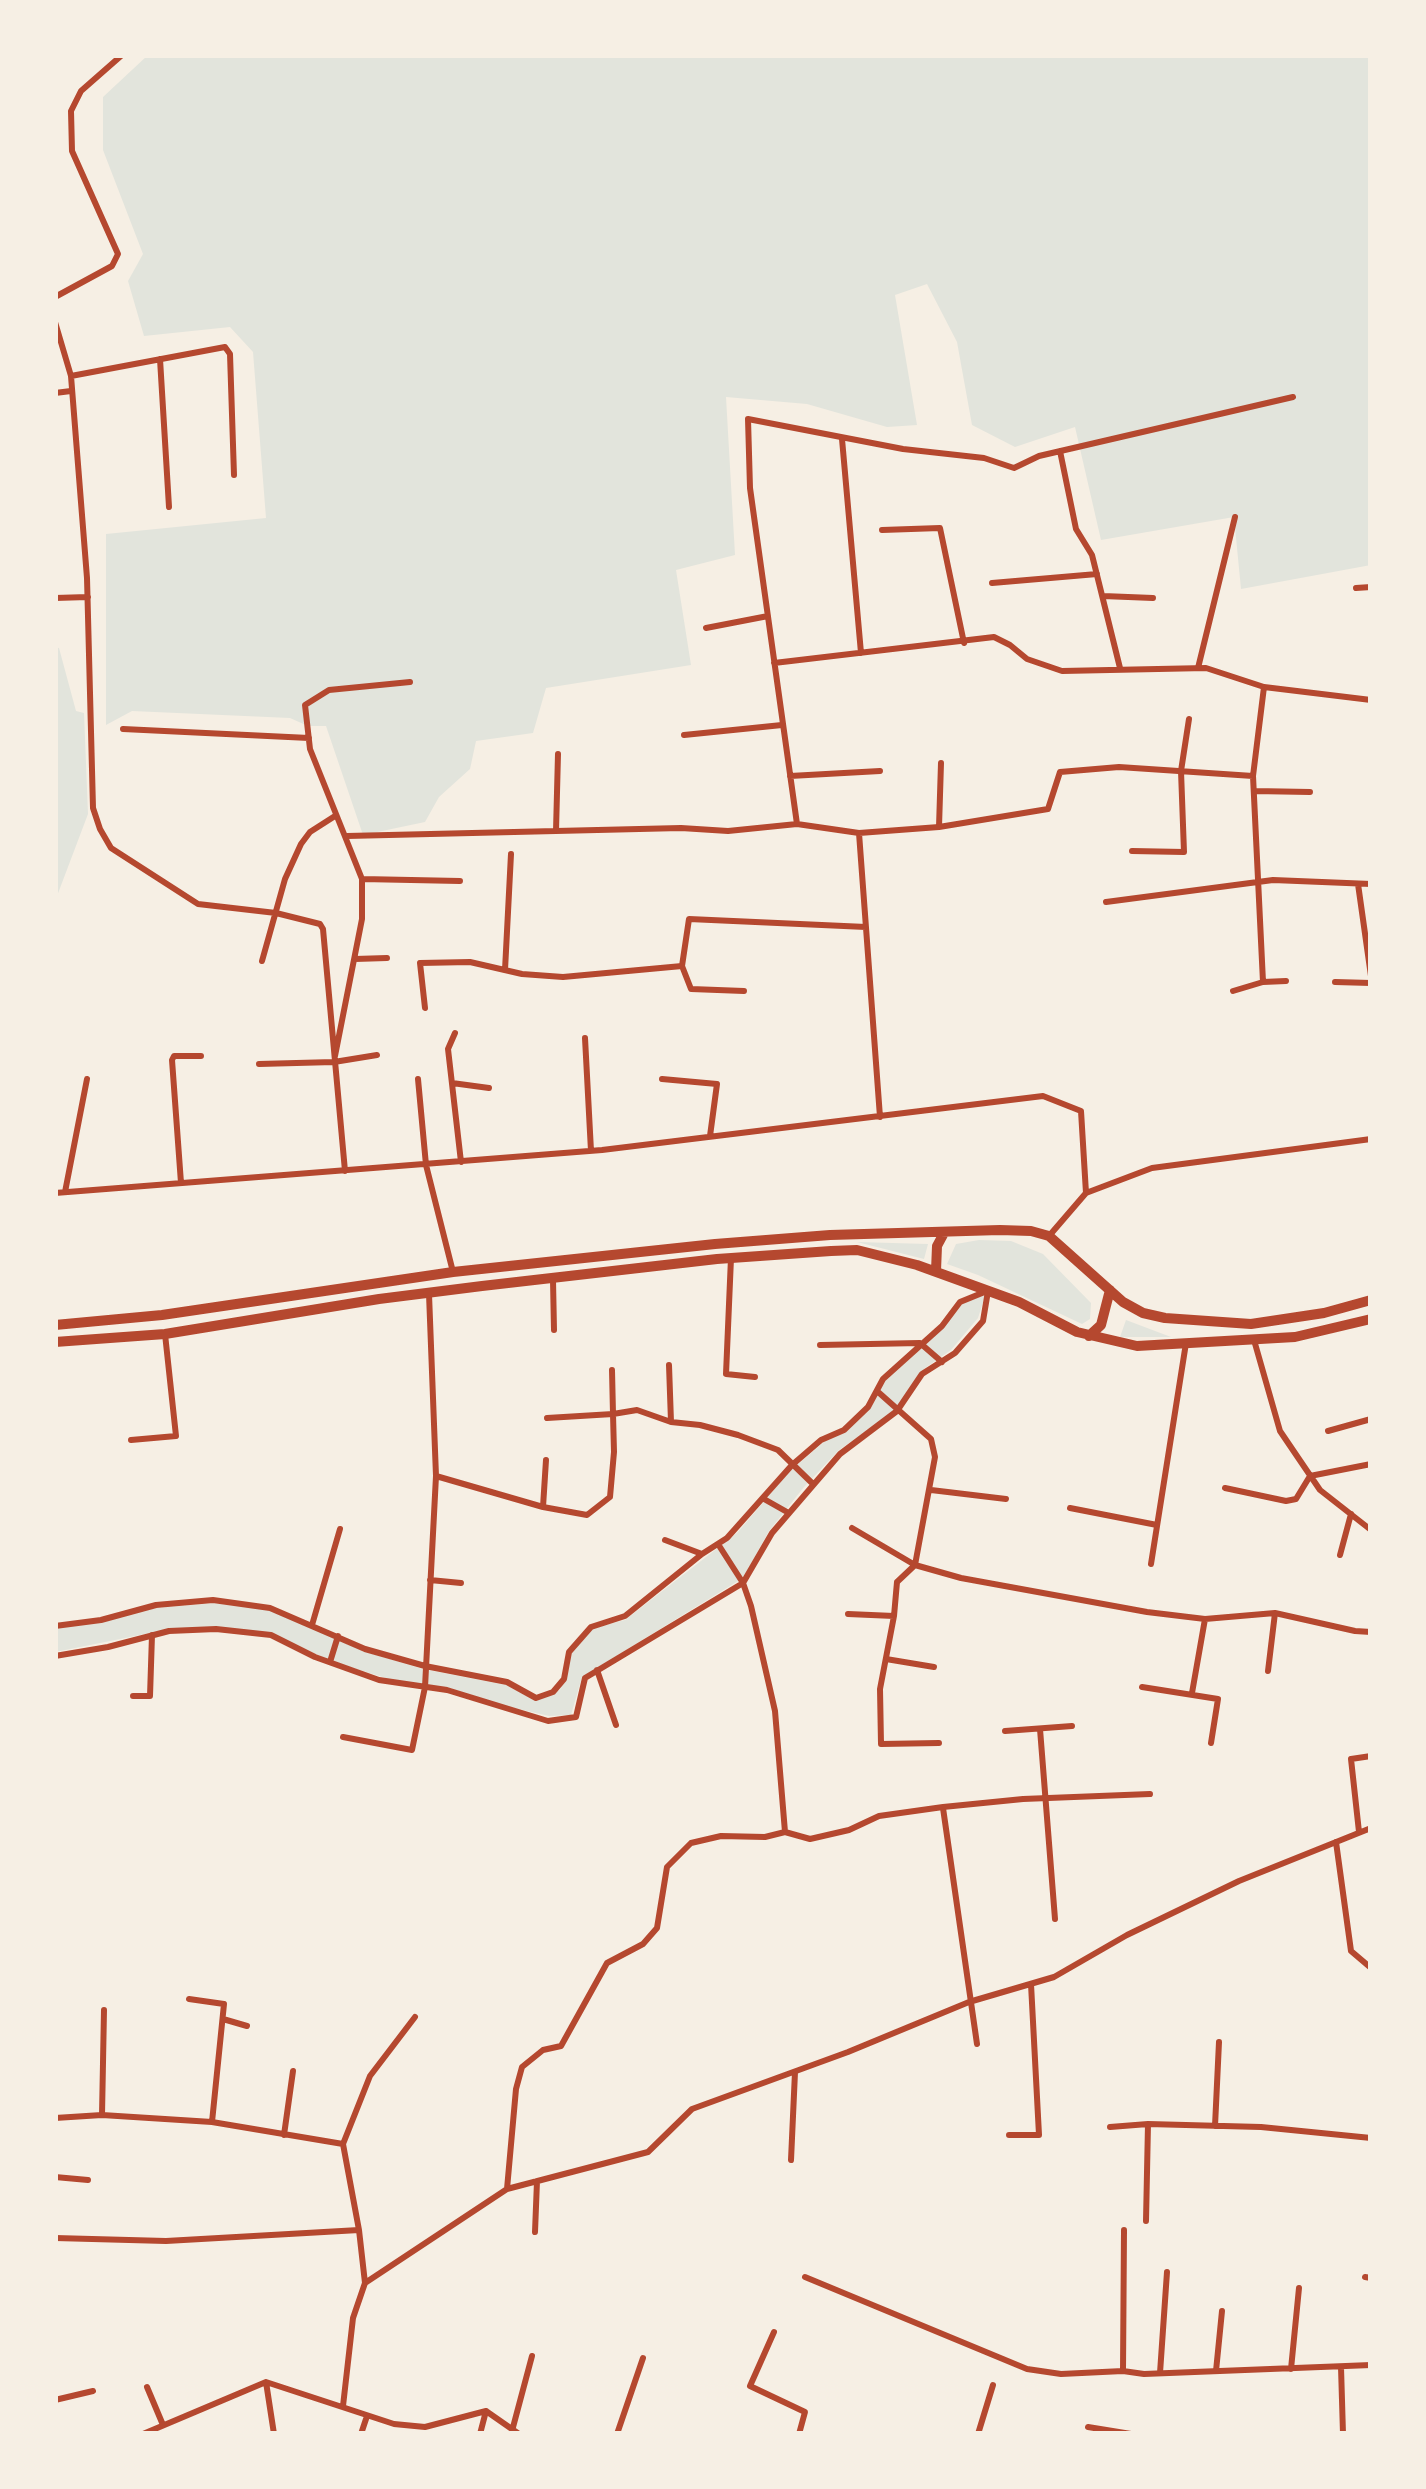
<!DOCTYPE html>
<style>
body{margin:0}
#map{position:relative;width:1426px;height:2489px;overflow:hidden;background:#f6efe4;font-family:"Source Serif 4",serif}
canvas{display:block}
.frame{position:absolute;inset:0;border:58px solid #f6efe4;pointer-events:none}
</style>
<div id="map">
<canvas width="1426" height="2489"></canvas>
<div class="frame"></div>
</div>
<script>
const ctx = document.querySelector('canvas').getContext('2d');
ctx.lineJoin = 'round';
function paint(path, color) {
  ctx.fillStyle = color;
  ctx.fill(path, 'evenodd');
}
function toPath(rows) {
  const path = new Path2D();
  for (const r of rows) {
    path.moveTo(r[0], r[1]);
    for (let i = 2; i < r.length; i += 2) path.lineTo(r[i], r[i + 1]);
  }
  return path;
}
function strokePath(path, color, width, dash) {
  ctx.strokeStyle = color;
  ctx.lineWidth = width;
  ctx.lineCap = dash ? 'butt' : 'round';
  ctx.setLineDash(dash || []);
  ctx.stroke(path);
}
paint(toPath([
 [148,55,1371,55,1371,565,1241,589,1234,517,1101,540,1075,427,1015,447,972,425,957,342,927,284,895,295,917,425,887,427,807,404,726,397,735,555,676,570,691,665,546,688,533,733,476,741,470,769,439,797,425,822,363,835,326,726,308,726,290,718,132,711,106,725,106,534,266,518,253,352,230,327,144,336,128,281,143,254,103,150,103,97],
 [55,647,59,648,76,711,84,713,88,814,57,896],
 [979,1240,1011,1241,1043,1254,1091,1303,1090,1319,1082,1324,978,1275,947,1264,956,1244],
 [857,1242,928,1244,924,1259],
 [986,1293,978,1318,951,1350,925,1368,912,1384,899,1408,839,1450,804,1487,769,1531,743,1578,582,1677,571,1715,549,1716,389,1679,333,1662,273,1634,170,1629,55,1652,55,1629,157,1608,214,1603,271,1610,363,1651,423,1669,506,1685,534,1700,560,1690,571,1652,593,1628,625,1620,737,1533,790,1471,824,1442,844,1431,868,1407,885,1379,961,1304],
 [1126,1320,1171,1337,1120,1337]
]), '#e2e4dc');
strokePath(toPath([
 [55,297,112,266,118,254,72,151,71,111,81,91,122,55],
 [55,322,71,376,87,578,93,808,100,829,111,848,198,904,276,913,320,924,323,929,345,1171],
 [160,359,169,507],
 [71,376,225,347,230,354,234,475],
 [55,393,71,391],
 [842,439,861,653],
 [1060,451,1076,529,1092,555,1120,668],
 [882,530,940,528,964,643],
 [992,583,1097,574],
 [1356,588,1371,587],
 [1103,596,1153,598],
 [55,598,88,597],
 [706,628,768,616],
 [774,663,994,637,1010,645,1027,659,1062,671,1206,668,1264,687,1253,776,1263,982],
 [1198,668,1235,517],
 [1264,687,1371,700],
 [123,729,309,738],
 [684,735,782,725],
 [790,776,880,771],
 [1254,791,1310,792],
 [797,824,750,488,748,419,903,449,984,458,1014,468,1039,456,1293,397],
 [939,827,941,763],
 [556,831,558,754],
 [859,833,880,1117],
 [347,836,681,828,728,831,797,824,859,833,939,827,1048,809,1060,772,1119,767,1253,776],
 [1132,851,1184,852,1181,771,1189,719],
 [362,879,460,881],
 [1358,884,1371,976],
 [1106,902,1273,880,1371,884],
 [355,959,387,958],
 [262,961,285,879,301,844,310,832,335,816],
 [682,966,691,989,744,991],
 [505,970,511,854],
 [1335,982,1371,983],
 [1233,991,1263,982,1286,981],
 [425,1008,420,963,470,962,522,974,563,977,682,966,689,919,866,927],
 [455,1033,448,1049,461,1162],
 [585,1038,591,1151],
 [335,1056,362,919,362,879,310,749,305,705,329,690,410,682],
 [259,1064,334,1062,377,1055],
 [418,1079,426,1165,453,1272],
 [662,1079,717,1084,710,1136],
 [452,1083,489,1088],
 [181,1183,172,1060,174,1056,201,1056],
 [65,1192,87,1079],
 [55,1193,602,1150,1043,1096,1081,1111,1086,1193],
 [1049,1236,1086,1193,1152,1168,1371,1139],
 [731,1258,726,1374,755,1377],
 [553,1280,554,1330],
 [1254,1340,1280,1431,1320,1490,1371,1530],
 [820,1345,920,1343,942,1362],
 [669,1365,671,1422],
 [877,1391,931,1439,935,1457,915,1565,897,1582,894,1616,880,1689,881,1744,939,1743],
 [547,1418,613,1414,612,1370],
 [1328,1431,1371,1419],
 [131,1440,176,1436,165,1334],
 [436,1476,543,1507,587,1515,610,1497,614,1452,613,1414,637,1410,671,1422,700,1425,738,1435,778,1450,813,1484],
 [1225,1488,1286,1501,1296,1499,1310,1476,1371,1464],
 [931,1490,1006,1499],
 [764,1499,787,1512],
 [543,1507,546,1460],
 [1070,1508,1157,1525],
 [852,1528,915,1565,961,1578,1147,1612,1205,1619,1275,1613,1355,1631,1371,1632],
 [665,1540,702,1554],
 [718,1544,743,1583,751,1606,775,1711,785,1832],
 [1340,1555,1351,1514],
 [1151,1564,1186,1343],
 [430,1580,461,1583],
 [848,1614,894,1616],
 [312,1625,340,1529],
 [55,1626,101,1620,156,1605,213,1600,270,1608,365,1649,425,1666,507,1682,536,1698,553,1692,564,1679,569,1652,591,1627,625,1616,702,1554,727,1538,792,1465,821,1440,844,1430,868,1407,883,1379,942,1326,960,1302,987,1291],
 [55,1656,108,1647,169,1631,216,1629,271,1635,315,1657,379,1680,447,1690,548,1721,576,1717,585,1678,743,1583,772,1533,840,1454,897,1411,922,1374,955,1353,983,1321,988,1291],
 [886,1659,934,1667],
 [330,1662,338,1636],
 [597,1670,616,1725],
 [1268,1671,1275,1613],
 [1142,1687,1218,1699,1211,1743],
 [1192,1693,1205,1619],
 [133,1696,150,1696,152,1635],
 [1040,1729,1055,1919],
 [1005,1731,1072,1726],
 [343,1737,412,1750,425,1687,436,1476,429,1294],
 [943,1808,977,2044],
 [1359,1832,1351,1759,1371,1756],
 [1336,1842,1351,1951,1371,1968],
 [189,1999,224,2004,212,2122],
 [223,2019,247,2026],
 [102,2115,104,2010],
 [55,2118,102,2115,212,2122,343,2144],
 [1215,2126,1219,2042],
 [1110,2127,1148,2124,1261,2127,1371,2138],
 [284,2135,293,2071],
 [1009,2135,1039,2135,1031,1984],
 [791,2160,795,2072],
 [55,2177,88,2180],
 [507,2189,516,2089,522,2067,543,2050,561,2046,607,1963,643,1944,657,1928,667,1867,691,1843,721,1836,765,1837,785,1832,810,1839,849,1830,879,1816,943,1807,1023,1799,1150,1794],
 [1146,2221,1148,2124],
 [535,2232,537,2181],
 [55,2238,166,2241,359,2230],
 [805,2277,1027,2369,1061,2374,1123,2371,1144,2374,1371,2365],
 [1365,2277,1371,2278],
 [365,2283,507,2189,648,2152,692,2109,848,2052,969,2002,1054,1977,1127,1935,1239,1881,1371,1828],
 [774,2332,750,2386,805,2412,799,2434],
 [1341,2367,1343,2434],
 [1291,2369,1299,2288],
 [1123,2371,1124,2230],
 [1216,2371,1222,2311],
 [1160,2373,1167,2272],
 [266,2382,274,2434],
 [147,2387,163,2425],
 [55,2400,93,2391],
 [343,2406,353,2318,365,2283,359,2230,343,2144,370,2076,415,2017],
 [1088,2427,1131,2434],
 [512,2431,532,2356],
 [143,2434,266,2382,394,2424,425,2427,486,2411,519,2434],
 [361,2434,367,2416],
 [480,2434,486,2411],
 [617,2434,643,2358],
 [978,2434,993,2385]
]), '#b5482f', 6);
strokePath(toPath([
 [936,1271,937,1246,944,1233],
 [55,1325,162,1315,453,1272,715,1244,830,1235,1000,1230,1031,1231,1049,1236,1123,1302,1143,1313,1165,1318,1251,1324,1324,1313,1371,1300],
 [1089,1336,1101,1325,1110,1290],
 [55,1342,165,1334,379,1299,482,1286,717,1259,831,1251,857,1250,917,1265,1019,1302,1077,1332,1137,1346,1295,1337,1371,1319]
]), '#b5482f', 10);
</script>
